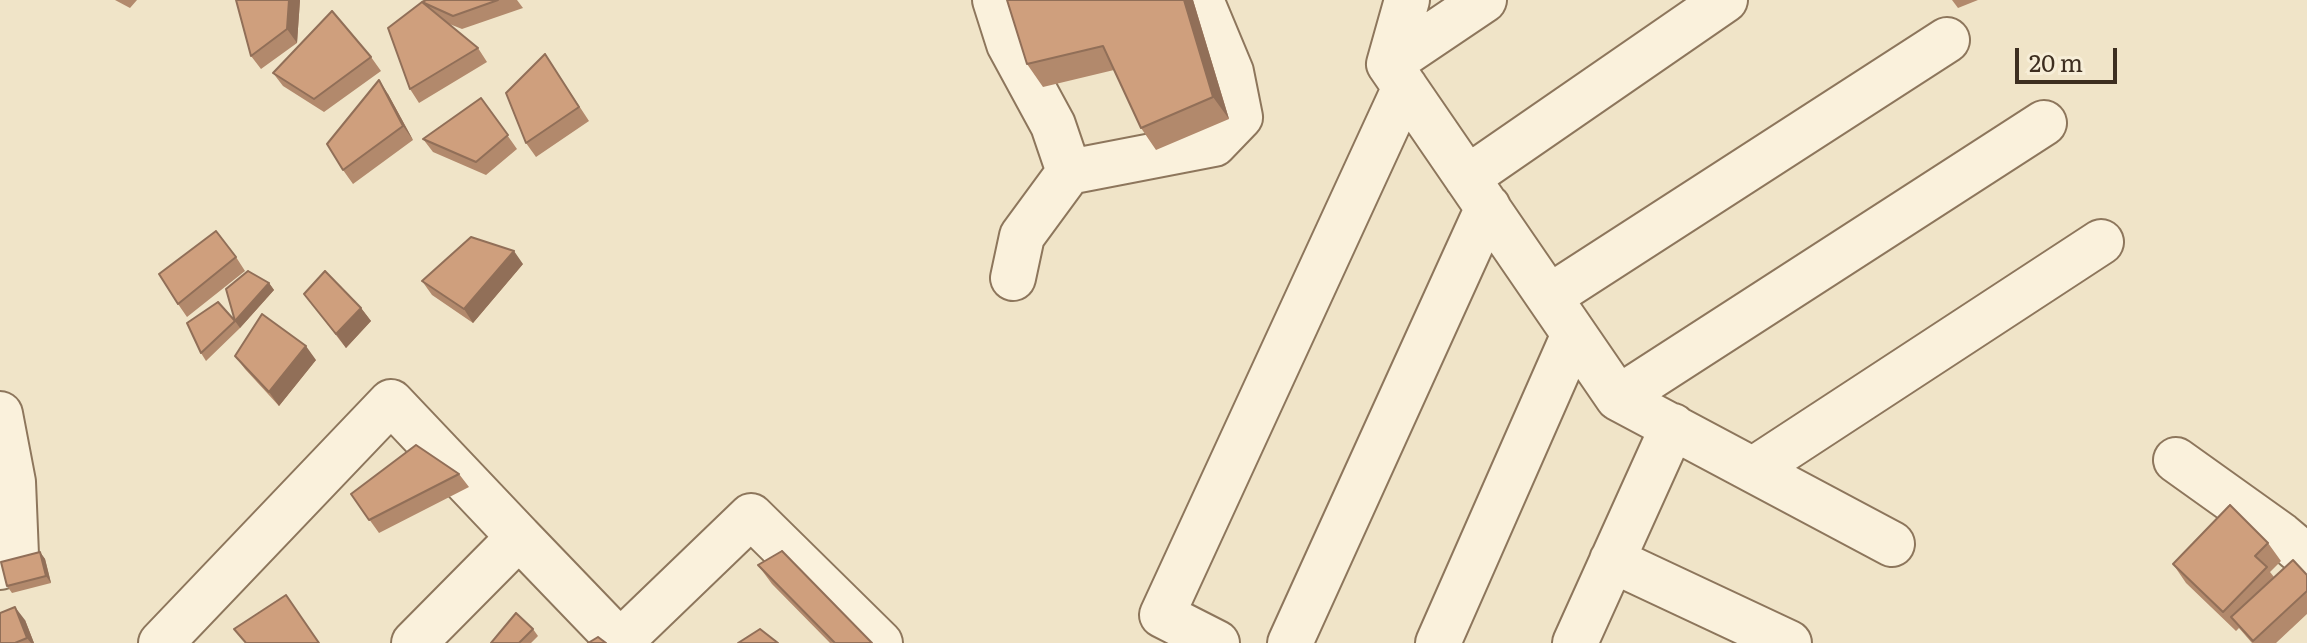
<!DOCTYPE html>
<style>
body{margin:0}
#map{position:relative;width:2307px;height:643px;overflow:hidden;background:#f0e4c8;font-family:Literata,serif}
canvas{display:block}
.scale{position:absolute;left:2015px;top:48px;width:102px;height:36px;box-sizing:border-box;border:4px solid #3d2e20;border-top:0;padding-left:10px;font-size:24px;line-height:28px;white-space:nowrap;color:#3d2e20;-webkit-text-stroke:6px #f7eed8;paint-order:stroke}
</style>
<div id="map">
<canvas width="2307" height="643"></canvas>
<div class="scale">20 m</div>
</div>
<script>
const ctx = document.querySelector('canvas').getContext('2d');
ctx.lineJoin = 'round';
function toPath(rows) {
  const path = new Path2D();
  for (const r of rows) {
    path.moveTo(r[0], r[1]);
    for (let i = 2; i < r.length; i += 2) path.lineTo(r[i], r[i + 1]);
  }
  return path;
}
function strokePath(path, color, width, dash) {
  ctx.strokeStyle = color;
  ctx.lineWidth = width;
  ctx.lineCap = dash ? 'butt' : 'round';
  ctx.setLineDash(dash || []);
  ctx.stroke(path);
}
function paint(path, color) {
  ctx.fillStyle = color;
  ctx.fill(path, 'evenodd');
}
const minor = toPath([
 [995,0,1009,44,1053,125,1069,172,1022,236,1013,278],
 [1407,0,1389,64,1618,398,1892,544],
 [1389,64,1484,0],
 [1069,172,1214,144,1240,117,1231,72,1201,0],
 [1467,178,1725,0],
 [1549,297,1947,40],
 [1618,398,2044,123],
 [0,414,13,482,16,555,0,567],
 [2176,460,2281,535,2307,557],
 [1754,469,2101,242],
 [1612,560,1789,643],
 [161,643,391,402,519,537],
 [414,643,519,537,620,642,751,516,880,643],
 [1217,643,1162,615,1405,87],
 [1290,643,1488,207],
 [1438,643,1574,334],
 [1575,643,1673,426]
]);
strokePath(minor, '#8d765c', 48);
strokePath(minor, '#faf1dc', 44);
paint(toPath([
 [115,0,137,0,130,8],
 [300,0,297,43,261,69,251,56],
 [426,0,517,0,523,8,462,29,447,23,478,48,487,62,419,103,410,89],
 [1007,0,1193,0,1229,119,1156,150,1141,128,1114,70,1043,87,1027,64],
 [1952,0,1978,0,1958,8],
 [545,54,589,121,536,157,526,143],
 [371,57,381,71,324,112,283,86,273,73],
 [388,94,413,140,353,184,343,170],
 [481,98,517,149,486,175,433,152,423,139],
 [236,257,245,271,187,317,178,304],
 [523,264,473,323,432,295,422,281],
 [269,283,274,290,240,328,206,361,201,353,235,321],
 [304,294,361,308,371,321,346,348],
 [235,356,316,360,279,406,245,369],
 [459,474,469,487,379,533,351,494],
 [2268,543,2281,561,2270,572,2274,577,2307,575,2307,614,2276,643,2252,643,2239,628,2236,631,2186,583,2173,564],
 [40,552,45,559,51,583,12,593,7,586],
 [758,565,872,643,830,643,772,584],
 [25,620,34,643,0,643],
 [533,629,538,636,531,643,491,643]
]), '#b2896c');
paint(toPath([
 [289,0,300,0,297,43,287,29],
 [1184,0,1193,0,1229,119,1213,97],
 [379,80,388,94,413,140,403,126],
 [514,251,523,264,473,323,464,309],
 [269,283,274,290,240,328,235,321],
 [361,308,371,321,346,348,336,334],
 [306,346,316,360,279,406,269,392],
 [40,552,45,559,51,583,46,576],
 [15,607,25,620,34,643,31,643,27,638]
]), '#916f58');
const building = toPath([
 [236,0,289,0,287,29,251,56,236,0],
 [426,0,498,0,453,16,422,2,426,0],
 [1007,0,1184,0,1213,97,1141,128,1103,46,1027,64,1007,0],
 [422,2,478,48,410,89,388,28,422,2],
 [332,11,371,57,314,99,273,73,332,11],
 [545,54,579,107,526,143,506,93,545,54],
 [379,80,403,126,343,170,327,144,379,80],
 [481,98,508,135,476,162,423,139,481,98],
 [216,231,236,257,178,304,159,274,216,231],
 [471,237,514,251,464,309,422,281,471,237],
 [248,271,269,283,235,321,226,289,248,271],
 [325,271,361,308,336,334,304,294,325,271],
 [218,302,235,321,201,353,187,323,218,302],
 [262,314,306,346,269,392,235,356,262,314],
 [416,445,459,474,369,520,351,494,416,445],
 [2230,505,2268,543,2255,556,2267,567,2223,612,2173,564,2230,505],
 [782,551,872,643,835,643,758,565,782,551],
 [40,552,46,576,7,586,1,562,40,552],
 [2293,560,2307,575,2307,591,2253,641,2231,617,2293,560],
 [286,595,319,643,246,643,234,629,286,595],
 [15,607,27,638,15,643,0,643,0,613,15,607],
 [516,613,533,629,519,643,491,643,516,613],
 [760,629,778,643,738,643,760,629],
 [598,637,606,643,588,643,598,637]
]);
paint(building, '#cf9f7d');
strokePath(building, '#916f58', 2);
</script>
